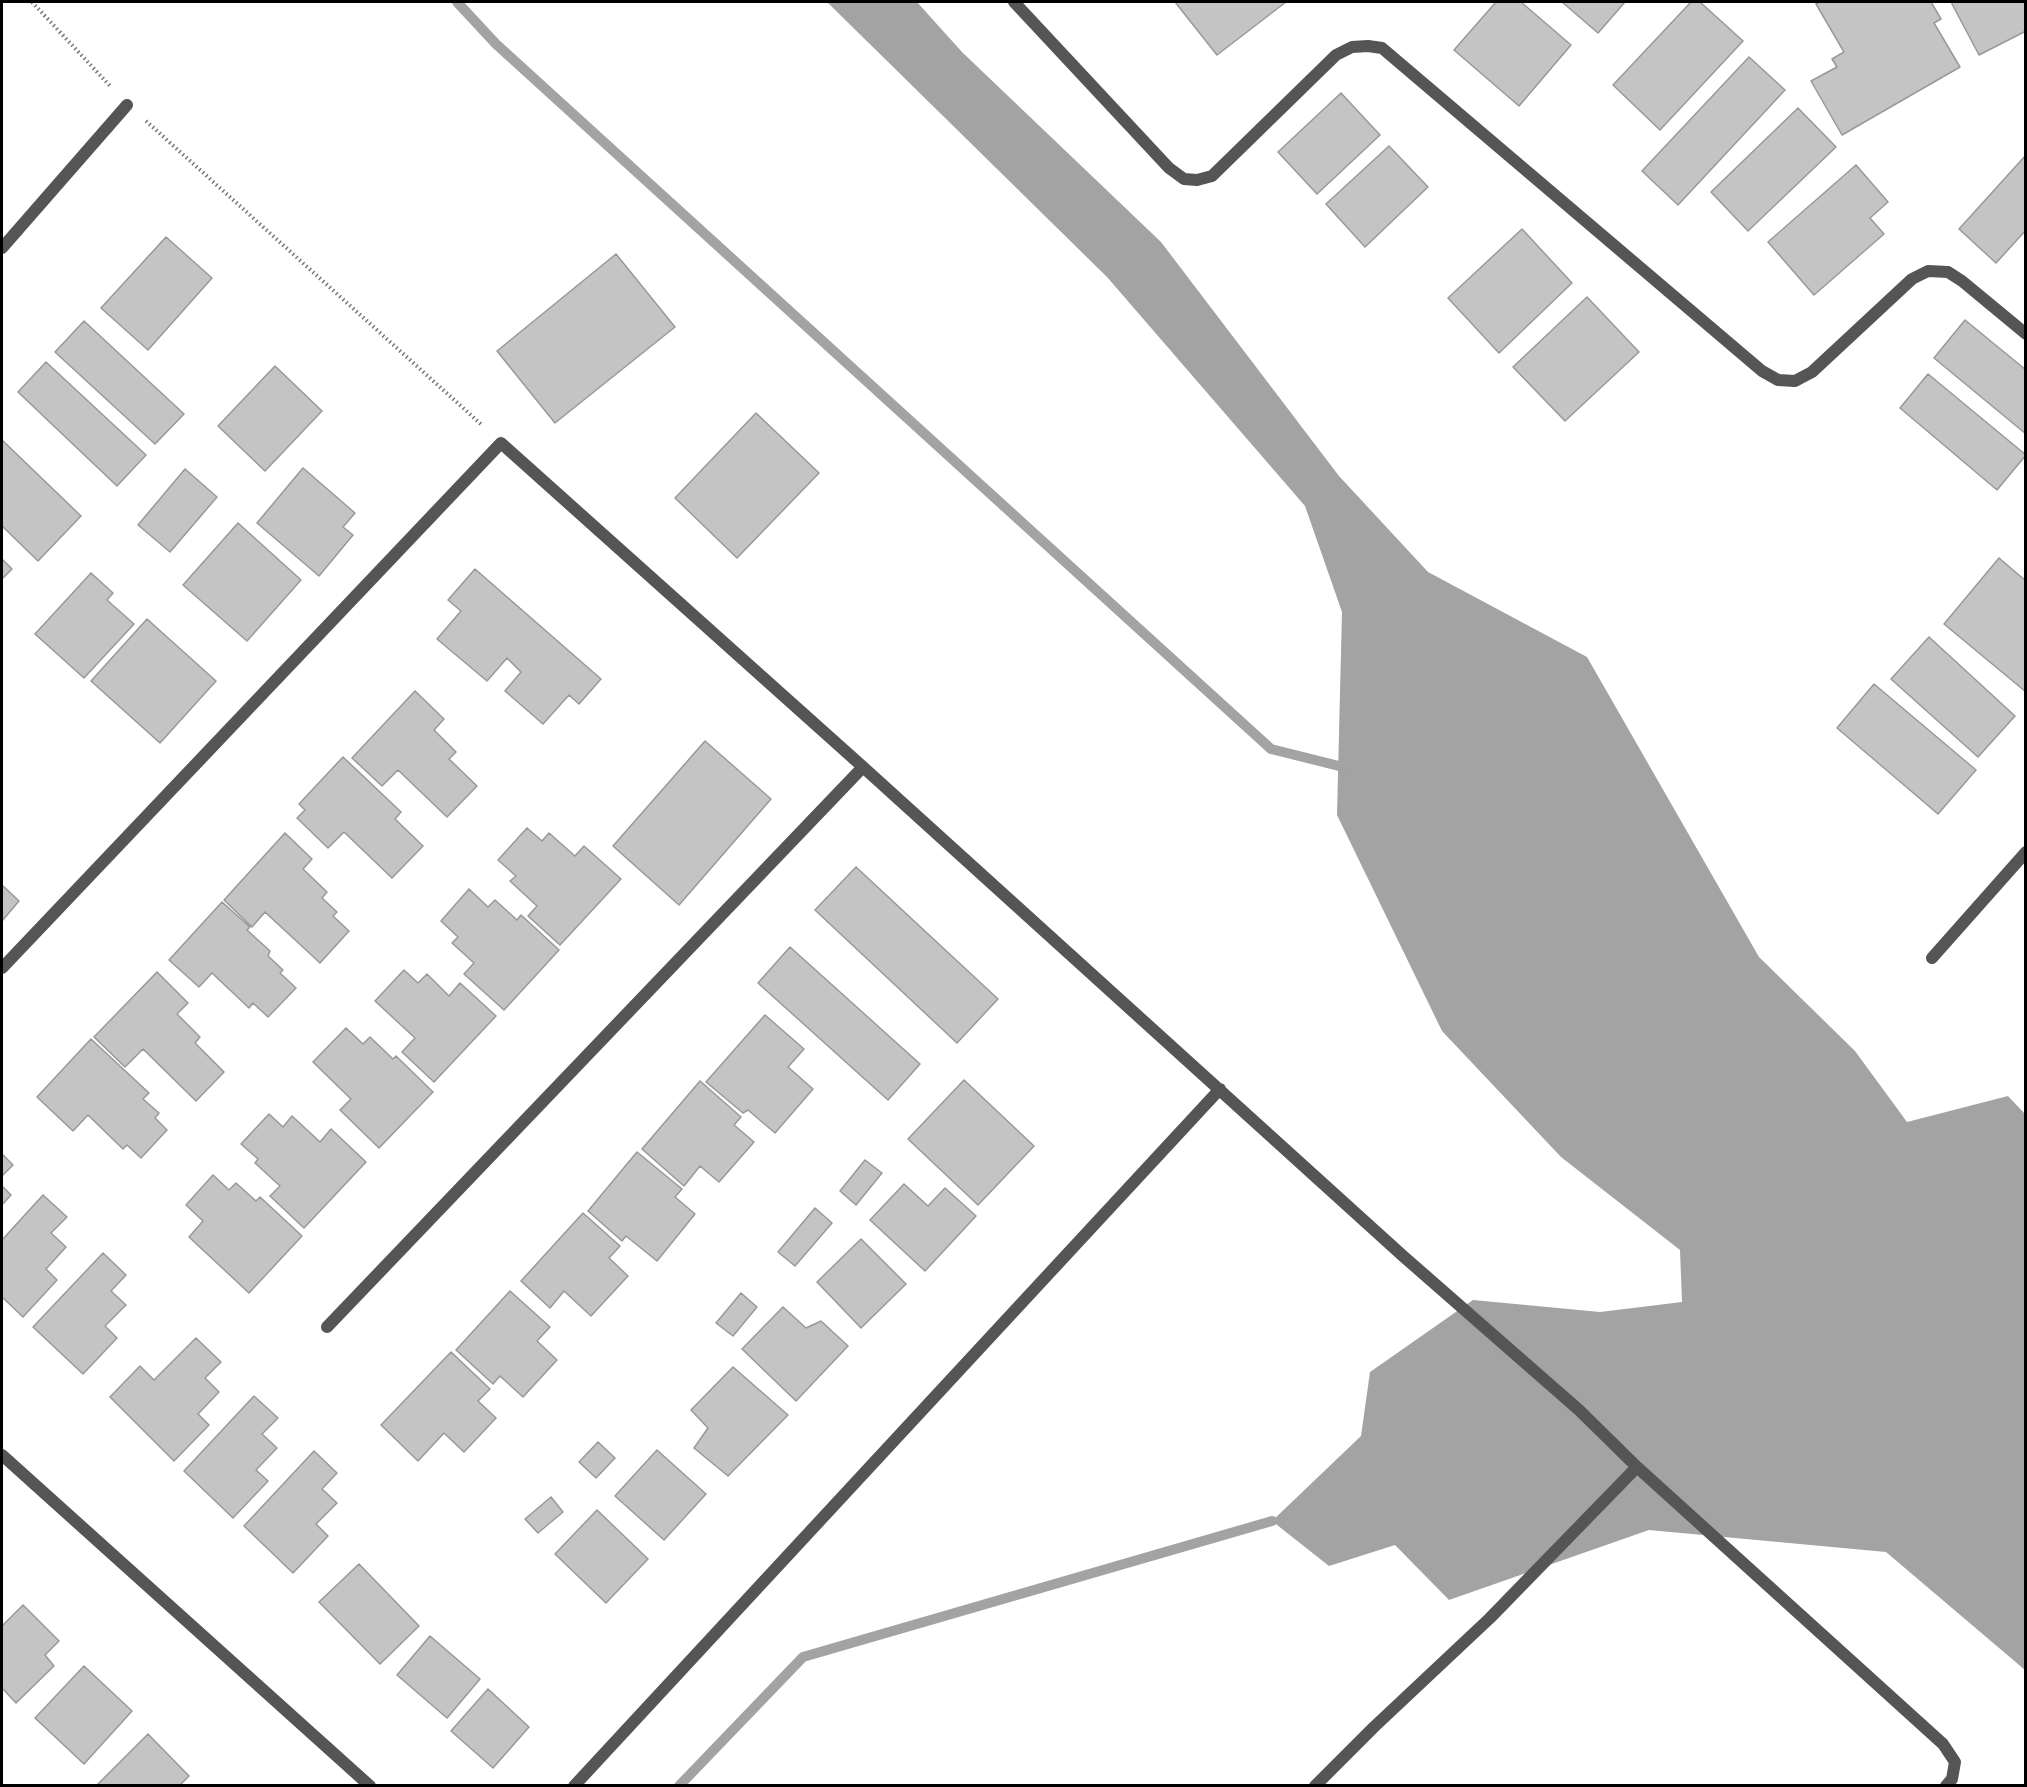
<!DOCTYPE html>
<style>
body{margin:0}
#map{position:relative;width:2027px;height:1787px;overflow:hidden;background:#fff;font-family:"Noto Sans",sans-serif}
canvas{display:block}
.frame{position:absolute;inset:0;border:3px solid #000;pointer-events:none}
</style>
<div id="map">
<canvas width="2027" height="1787"></canvas>
<div class="frame"></div>
</div>
<script>
const ctx = document.querySelector('canvas').getContext('2d');
ctx.lineJoin = 'round';
function paint(path, color) {
  ctx.fillStyle = color;
  ctx.fill(path, 'evenodd');
}
function toPath(rows) {
  const path = new Path2D();
  for (const r of rows) {
    path.moveTo(r[0], r[1]);
    for (let i = 2; i < r.length; i += 2) path.lineTo(r[i], r[i + 1]);
  }
  return path;
}
function strokePath(path, color, width, dash) {
  ctx.strokeStyle = color;
  ctx.lineWidth = width;
  ctx.lineCap = dash ? 'butt' : 'round';
  ctx.setLineDash(dash || []);
  ctx.stroke(path);
}
paint(toPath([
 [827,2,917,2,962,52,1161,242,1339,476,1428,572,1587,657,1759,957,1855,1051,1907,1122,2008,1096,2025,1114,2025,1670,1886,1552,1649,1530,1449,1600,1395,1545,1329,1566,1272,1521,1361,1436,1370,1372,1473,1300,1600,1312,1682,1302,1680,1250,1561,1157,1442,1031,1337,815,1342,612,1305,506,1107,277]
]), '#a3a3a3');
strokePath(toPath([
 [457,2,496,44,1271,749,1351,769],
 [679,1786,803,1657,1272,1521]
]), '#a3a3a3', 10);
const building = toPath([
 [1175,2,1286,2,1217,55,1175,2],
 [1496,2,1521,2,1571,45,1519,106,1454,50,1496,2],
 [1562,2,1625,2,1598,33,1562,2],
 [1691,2,1700,2,1743,41,1660,130,1613,85,1691,2],
 [1820,2,1931,2,1941,19,1934,23,1960,67,1842,135,1811,81,1837,67,1832,59,1844,52,1816,4,1820,2],
 [1951,2,2026,2,2026,31,1979,55,1951,2],
 [1749,57,1785,90,1678,205,1642,171,1749,57],
 [1341,93,1380,135,1317,194,1278,152,1341,93],
 [1798,108,1836,147,1748,231,1711,192,1798,108],
 [1389,146,1428,187,1365,247,1326,204,1389,146],
 [2026,155,2026,230,1996,263,1959,229,2026,155],
 [1856,165,1888,202,1870,218,1884,234,1814,295,1768,242,1856,165],
 [1522,229,1572,283,1499,353,1448,298,1522,229],
 [166,237,212,278,148,350,101,308,166,237],
 [616,254,675,327,555,423,497,351,616,254],
 [1587,297,1639,352,1565,421,1513,367,1587,297],
 [1965,320,2026,370,2026,434,1934,358,1965,320],
 [84,321,184,414,155,444,55,352,84,321],
 [46,362,146,455,117,486,18,392,46,362],
 [275,366,322,411,265,471,218,426,275,366],
 [1928,374,2026,455,1997,490,1900,408,1928,374],
 [756,413,819,473,737,558,675,498,756,413],
 [2,440,81,516,38,561,2,526,2,440],
 [303,468,355,513,343,527,353,535,319,576,257,523,303,468],
 [185,469,217,497,170,552,138,525,185,469],
 [238,523,301,580,247,641,183,585,238,523],
 [1999,558,2026,581,2026,692,1944,624,1999,558],
 [2,559,12,569,2,579,2,559],
 [475,569,601,679,579,704,569,695,543,724,505,691,521,672,507,658,487,681,437,639,461,611,448,600,475,569],
 [91,573,113,593,107,600,134,624,84,678,35,634,91,573],
 [147,619,216,681,160,743,91,681,147,619],
 [1929,637,2015,716,1978,757,1891,679,1929,637],
 [1874,684,1976,770,1938,814,1837,728,1874,684],
 [415,691,444,719,434,730,456,752,449,759,477,786,447,817,398,770,382,786,352,758,415,691],
 [705,741,771,799,679,905,613,846,705,741],
 [343,757,401,812,395,819,423,846,392,878,344,832,328,848,297,818,305,810,299,804,343,757],
 [527,828,542,841,549,833,575,856,584,846,621,879,560,945,528,916,537,906,510,881,516,876,498,860,527,828],
 [285,833,312,859,303,869,327,892,322,898,337,912,333,916,349,931,320,963,265,912,252,927,224,900,285,833],
 [856,867,998,999,957,1043,815,910,856,867],
 [2,885,19,901,2,921,2,885],
 [469,889,488,907,495,900,517,920,521,915,559,950,504,1010,464,974,474,963,452,943,458,937,441,921,469,889],
 [222,902,250,927,247,930,270,951,268,956,283,970,280,973,296,988,268,1017,253,1003,249,1008,212,973,199,987,169,960,222,902],
 [790,947,920,1064,888,1100,758,983,790,947],
 [404,970,418,983,427,974,449,996,460,983,496,1016,434,1082,402,1052,415,1038,375,1001,404,970],
 [157,972,188,1003,177,1014,200,1037,195,1043,224,1072,196,1101,143,1049,125,1067,94,1037,157,972],
 [765,1015,804,1049,788,1067,813,1089,775,1133,748,1110,743,1113,706,1082,765,1015],
 [346,1028,363,1044,370,1037,393,1059,396,1056,433,1092,379,1148,340,1110,351,1099,313,1062,346,1028],
 [91,1039,149,1093,143,1099,159,1113,155,1118,167,1130,141,1158,127,1145,123,1149,88,1115,73,1131,37,1097,91,1039],
 [964,1080,1034,1146,978,1205,908,1139,964,1080],
 [700,1081,741,1117,734,1125,754,1142,719,1182,700,1166,684,1186,642,1149,700,1081],
 [269,1114,283,1127,292,1116,320,1142,331,1129,366,1162,304,1228,270,1196,280,1186,255,1163,258,1159,241,1144,269,1114],
 [637,1152,682,1189,675,1197,695,1214,657,1261,626,1236,622,1241,588,1211,637,1152],
 [2,1154,13,1165,2,1176,2,1154],
 [865,1160,882,1173,856,1205,840,1191,865,1160],
 [213,1175,229,1190,236,1183,256,1201,260,1197,302,1236,249,1293,189,1237,203,1221,186,1205,213,1175],
 [904,1184,928,1206,945,1188,976,1216,925,1271,870,1220,904,1184],
 [2,1186,11,1195,2,1205,2,1186],
 [43,1195,67,1217,51,1233,66,1247,46,1269,57,1280,23,1317,2,1297,2,1240,43,1195],
 [815,1208,832,1223,795,1266,778,1252,815,1208],
 [583,1213,620,1246,609,1258,628,1276,591,1316,564,1291,550,1308,521,1281,583,1213],
 [861,1239,906,1284,861,1328,817,1282,861,1239],
 [103,1253,126,1275,111,1291,126,1305,105,1326,117,1338,83,1374,33,1327,103,1253],
 [510,1291,550,1327,537,1341,557,1360,523,1397,500,1376,493,1384,456,1350,510,1291],
 [741,1293,757,1307,733,1336,716,1323,741,1293],
 [783,1307,806,1328,821,1321,848,1346,796,1401,742,1349,783,1307],
 [196,1338,221,1362,205,1378,219,1392,198,1414,209,1425,174,1461,110,1397,140,1366,154,1380,196,1338],
 [451,1352,490,1389,478,1401,496,1418,464,1452,444,1433,418,1461,381,1425,451,1352],
 [733,1367,788,1415,728,1476,694,1448,708,1428,691,1410,733,1367],
 [254,1396,278,1418,262,1434,277,1448,256,1470,268,1481,233,1518,184,1471,254,1396],
 [598,1442,615,1458,596,1478,579,1462,598,1442],
 [657,1450,706,1494,664,1540,615,1496,657,1450],
 [314,1451,337,1473,322,1489,337,1503,316,1524,328,1536,293,1573,244,1526,314,1451],
 [551,1497,563,1512,538,1533,525,1519,551,1497],
 [597,1510,648,1559,606,1603,555,1554,597,1510],
 [359,1564,419,1626,380,1664,319,1602,359,1564],
 [23,1605,59,1641,45,1655,54,1666,16,1703,2,1688,2,1626,23,1605],
 [430,1636,480,1679,447,1718,397,1675,430,1636],
 [84,1666,132,1711,84,1764,35,1718,84,1666],
 [488,1689,529,1727,493,1768,451,1731,488,1689],
 [148,1734,189,1776,179,1786,96,1786,148,1734]
]);
paint(building, '#c4c4c4');
strokePath(building, '#999', 1.5);
strokePath(toPath([
 [32,2,111,87],
 [146,121,483,426]
]), '#777', 4, [1.5, 3]);
strokePath(toPath([
 [1014,2,1169,168,1184,179,1197,180,1212,176,1336,55,1352,47,1368,46,1382,48,1762,371,1778,380,1795,381,1812,372,1912,279,1928,271,1948,272,1962,281,2026,334],
 [2,248,127,105],
 [1932,958,2026,852],
 [2,968,501,443,863,767,1403,1256,1579,1410,1637,1467,1490,1618,1374,1727,1315,1786],
 [327,1327,863,767],
 [2,1455,370,1786],
 [1637,1467,1943,1744,1955,1762,1952,1779,1946,1786],
 [574,1786,1220,1089]
]), '#555', 12);
</script>
